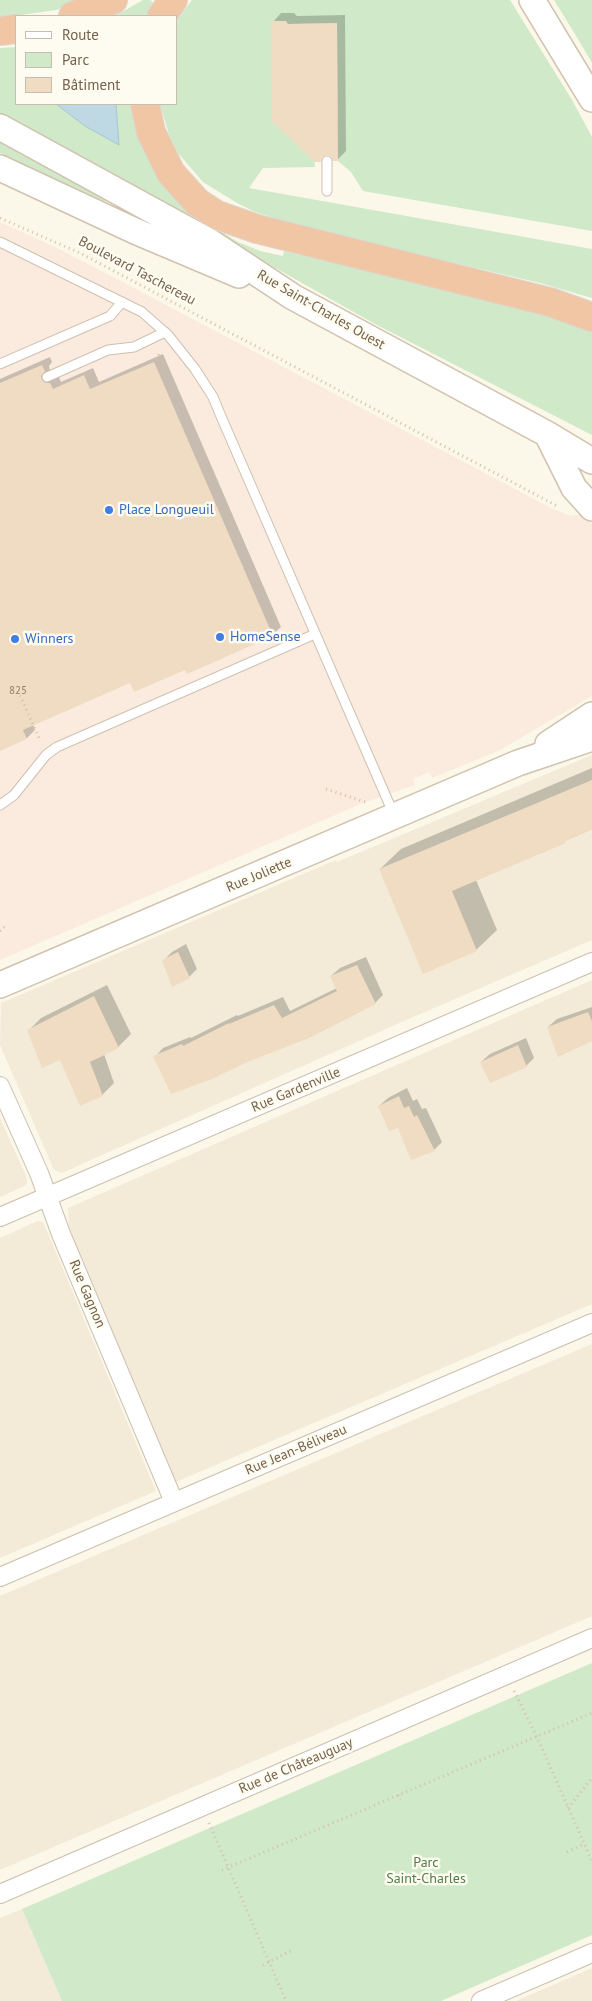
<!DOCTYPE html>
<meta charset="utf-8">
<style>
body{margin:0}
#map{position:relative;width:592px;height:2001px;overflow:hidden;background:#fbf7e9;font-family:"PT Sans",sans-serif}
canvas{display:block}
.legend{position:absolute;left:15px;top:15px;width:162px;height:90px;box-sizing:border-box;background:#fefbf0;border:1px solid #c7beaf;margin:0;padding:6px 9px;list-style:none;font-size:15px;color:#75624e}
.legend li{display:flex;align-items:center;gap:10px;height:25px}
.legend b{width:25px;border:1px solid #c7beaf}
</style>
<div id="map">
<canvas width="592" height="2001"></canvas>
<ul class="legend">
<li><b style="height:6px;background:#fff"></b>Route</li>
<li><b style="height:14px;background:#d0e9c8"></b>Parc</li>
<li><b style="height:14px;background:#efdcc2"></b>Bâtiment</li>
</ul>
</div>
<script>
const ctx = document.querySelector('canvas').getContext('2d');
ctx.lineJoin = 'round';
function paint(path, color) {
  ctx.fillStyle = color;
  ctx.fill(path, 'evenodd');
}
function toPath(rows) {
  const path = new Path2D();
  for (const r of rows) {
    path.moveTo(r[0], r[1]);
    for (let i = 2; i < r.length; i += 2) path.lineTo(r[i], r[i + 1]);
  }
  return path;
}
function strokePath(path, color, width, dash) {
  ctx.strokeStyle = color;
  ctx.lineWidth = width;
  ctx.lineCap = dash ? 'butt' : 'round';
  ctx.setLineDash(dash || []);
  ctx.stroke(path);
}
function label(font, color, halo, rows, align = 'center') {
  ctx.font = font + ' "PT Sans",sans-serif';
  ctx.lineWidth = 5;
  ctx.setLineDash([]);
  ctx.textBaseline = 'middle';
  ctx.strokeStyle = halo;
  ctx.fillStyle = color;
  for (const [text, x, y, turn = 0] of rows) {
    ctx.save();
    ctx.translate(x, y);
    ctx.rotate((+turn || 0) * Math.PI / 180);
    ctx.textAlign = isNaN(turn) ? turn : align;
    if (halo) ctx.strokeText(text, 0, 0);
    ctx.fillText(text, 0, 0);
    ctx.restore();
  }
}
paint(toPath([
 [592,755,592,940,404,1021,66,1171,62,1173,54,1170,0,1045,1,1003,336,860,337,862],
 [592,980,592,1304,171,1484,69,1228,68,1208],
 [0,1118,26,1176,27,1183,25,1186,0,1197],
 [38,1221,43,1222,45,1226,156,1491,0,1558,0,1238],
 [592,1344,592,1616,0,1870,0,1596],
 [22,1909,62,2001,0,2001,0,1918],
 [592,1968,592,2001,516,2001]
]), '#f3ebd8');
paint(toPath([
 [0,222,55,247,115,278,553,509,571,516,582,514,592,524,592,696,500,750,432,778,429,772,413,779,415,785,363,803,0,960]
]), '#fbebde');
paint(toPath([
 [0,0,83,0,56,10,0,18],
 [143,0,150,0,155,4,149,16,115,16],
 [192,0,510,0,572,100,592,137,592,231,363,191,351,172,338,161,337,145,314,146,315,167,263,168,249,188,592,249,592,298,540,283,301,227,255,212,237,203,203,182,178,153,169,135,160,104,176,104,176,22],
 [272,21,288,24,337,23,338,118,272,121],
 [554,0,592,0,592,63,578,39],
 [16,47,16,104,56,104,85,126,116,112,116,104,133,104,139,137,146,154,163,184,194,215,238,242,260,251,283,256,284,251,534,311,577,324,592,331,592,435,375,324,0,113,0,48],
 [0,142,22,155,109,200,104,201,0,153],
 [592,1663,592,1935,441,2001,62,2001,22,1909]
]), '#d0e9c8');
const water = toPath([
 [56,104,116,104,119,145,85,126,56,104]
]);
paint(water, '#bed8e4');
strokePath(water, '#a5c6d5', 1);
paint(toPath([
 [281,13,294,13,297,16,345,15,346,151,337,160,326,153,318,160,273,22],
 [163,354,281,627,272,635,186,668,131,681,33,724,35,730,27,738,0,749,0,379,50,357,52,362,49,366,50,371,58,375,61,382,93,368,99,382],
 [592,768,592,829,476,880,497,930,476,950,380,869,401,849],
 [186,944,197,969,189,977,163,961,172,952],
 [366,957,383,995,375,1003,155,1057,163,1048,190,1037,191,1038,237,1015,238,1016,283,997,290,1011,337,988,331,976,340,968],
 [107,985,131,1034,118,1047,104,1054,114,1083,102,1095,29,1030,41,1018],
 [592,1007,592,1040,548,1027,557,1019],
 [526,1038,534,1058,526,1066,481,1062,490,1054],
 [407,1088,413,1101,417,1099,422,1109,426,1108,442,1142,434,1150,399,1126,379,1106,388,1098]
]), '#0003');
paint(toPath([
 [271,21,286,21,288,24,337,23,338,161,333,161,331,156,327,155,322,157,321,162,315,162,272,121],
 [154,362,273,636,187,674,185,670,134,692,130,683,23,730,27,739,0,751,0,383,42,365,45,371,41,376,42,380,46,383,50,383,53,389,84,375,90,389],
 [592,780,592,829,565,841,566,843,452,891,477,951,423,974,379,869],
 [178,952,190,978,172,987,162,960],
 [357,965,376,1004,309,1038,245,1063,212,1079,171,1094,153,1056,182,1044,183,1046,229,1023,229,1024,274,1005,282,1018,337,991,330,976],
 [94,996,119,1048,90,1062,103,1096,80,1106,60,1060,42,1068,27,1030],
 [588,1012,592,1021,592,1041,558,1057,547,1027],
 [518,1045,527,1067,490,1083,480,1062],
 [399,1096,404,1108,409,1106,414,1117,417,1115,435,1151,411,1160,398,1128,389,1131,378,1106]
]), '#efdcc2');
const lane = toPath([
 [327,161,327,191],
 [0,242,142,312,168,335,195,369,213,397,220,414,394,815],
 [0,364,110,316,122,302],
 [47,377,108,350,134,347,165,332],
 [0,805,14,795,46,755,57,747,315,634]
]);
const street = toPath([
 [0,1086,39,1173,61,1234,174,1502],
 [0,1217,592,962],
 [0,1577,592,1323],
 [0,1894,592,1638],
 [481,2001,592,1953]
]);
const secondary = toPath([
 [532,0,592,99],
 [0,127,210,242,293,297,547,434,592,461],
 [0,168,135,231,239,275],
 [547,434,574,488,592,508],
 [548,744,592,715],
 [0,985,518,763,592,738]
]);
const highway = toPath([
 [73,16,113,0],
 [162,16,173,0],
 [0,31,16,29],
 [145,104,151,132,171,173,197,202,217,215,257,229,550,302,592,317]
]);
strokePath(lane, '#cdc1b0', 11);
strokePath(street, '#cdc1b0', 20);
strokePath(secondary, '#d0c2ad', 28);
strokePath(highway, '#dbd6d1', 30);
strokePath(toPath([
 [0,218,80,253,559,507],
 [157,360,160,351],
 [18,691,40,740],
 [326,789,368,803],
 [0,931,5,926],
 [514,1691,537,1737,592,1861],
 [398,1795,400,1800],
 [568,1808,592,1778],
 [209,1823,286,2001],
 [567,1852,584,1844],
 [222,1870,592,1713],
 [263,1965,291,1951]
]), '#d4c0a5', 3, [1, 4]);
strokePath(lane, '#fff', 9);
strokePath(street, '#fff', 18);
strokePath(secondary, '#fff', 25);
strokePath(highway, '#f1c6a4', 28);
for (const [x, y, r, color] of [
 [109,510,5,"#3f7fe0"],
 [220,637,5,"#3f7fe0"],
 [15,639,5,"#3f7fe0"]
]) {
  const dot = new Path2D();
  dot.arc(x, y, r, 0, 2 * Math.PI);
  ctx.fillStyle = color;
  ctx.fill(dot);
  strokePath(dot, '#fefbf0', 2);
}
label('11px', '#94806b', null, [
 ["825",18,691]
]);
label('14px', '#75624e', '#fefbf0', [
 ["Boulevard Taschereau",137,271,28],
 ["Rue Saint-Charles Ouest",321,310,30],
 ["Rue Joliette",259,875,-23],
 ["Rue Gardenville",296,1090,-23],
 ["Rue Gagnon",87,1294,67],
 ["Rue Jean-Béliveau",296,1450,-23],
 ["Rue de Châteauguay",296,1766,-23]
]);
label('14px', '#366cbe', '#fefbf0', [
 ["Place Longueuil",119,510],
 ["HomeSense",230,637],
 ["Winners",25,639]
], 'left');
label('14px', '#507f49', '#fefbf0', [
 ["Parc",426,1863],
 ["Saint-Charles",426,1879]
]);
</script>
